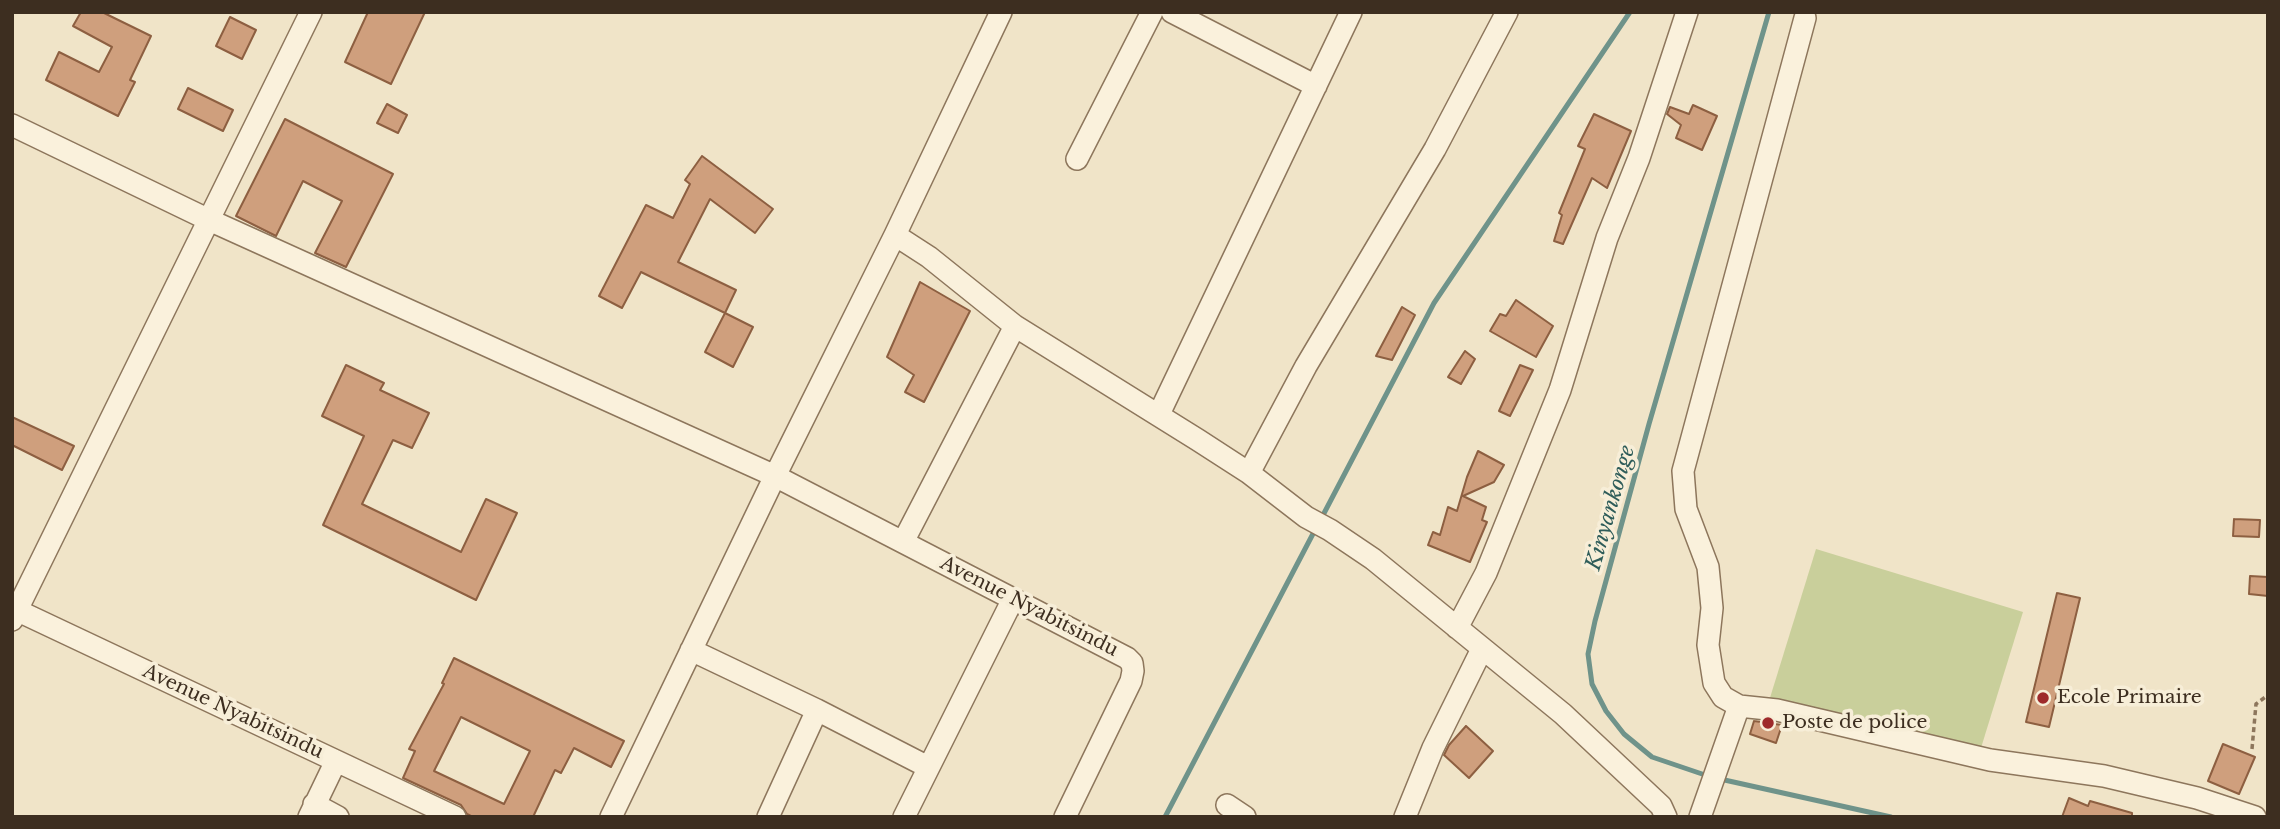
<!DOCTYPE html>
<style>
body{margin:0}
#map{position:relative;width:2280px;height:829px;overflow:hidden;background:#f0e4c8;font-family:"Libre Baskerville",serif}
canvas{display:block}
.frame{position:absolute;inset:0;border:14px solid #3d2e20;pointer-events:none}
</style>
<div id="map">
<canvas width="2280" height="829"></canvas>
<div class="frame"></div>
</div>
<script>
const ctx = document.querySelector('canvas').getContext('2d');
ctx.lineJoin = 'round';
function paint(path, color) {
  ctx.fillStyle = color;
  ctx.fill(path, 'evenodd');
}
function toPath(rows) {
  const path = new Path2D();
  for (const r of rows) {
    path.moveTo(r[0], r[1]);
    for (let i = 2; i < r.length; i += 2) path.lineTo(r[i], r[i + 1]);
  }
  return path;
}
function strokePath(path, color, width, dash) {
  ctx.strokeStyle = color;
  ctx.lineWidth = width;
  ctx.lineCap = dash ? 'butt' : 'round';
  ctx.setLineDash(dash || []);
  ctx.stroke(path);
}
function label(font, color, halo, rows, align = 'center') {
  ctx.font = font + ' "Libre Baskerville",serif';
  ctx.lineWidth = 7;
  ctx.setLineDash([]);
  ctx.textBaseline = 'middle';
  ctx.strokeStyle = halo;
  ctx.fillStyle = color;
  for (const [text, x, y, turn = 0] of rows) {
    ctx.save();
    ctx.translate(x, y);
    ctx.rotate((+turn || 0) * Math.PI / 180);
    ctx.textAlign = isNaN(turn) ? turn : align;
    if (halo) ctx.strokeText(text, 0, 0);
    ctx.fillText(text, 0, 0);
    ctx.restore();
  }
}
paint(toPath([
 [1816,549,2023,612,1976,764,1769,701]
]), '#c9cf9b');
strokePath(toPath([
 [1321,519,1434,303,1630,12],
 [1711,777,1652,757,1624,734,1606,711,1592,684,1588,654,1595,621,1649,424,1769,12],
 [1720,779,1891,817],
 [1165,817,1316,528]
]), '#6f938a', 5);
const building = toPath([
 [81,12,102,12,151,36,130,80,135,82,118,116,46,80,59,52,99,72,112,47,73,26,81,12],
 [368,12,425,12,391,84,345,62,368,12],
 [230,17,256,30,242,59,216,46,230,17],
 [188,88,233,110,223,131,178,109,188,88],
 [387,104,407,115,398,133,377,123,387,104],
 [1693,105,1717,116,1702,150,1676,138,1681,125,1667,114,1670,107,1689,114,1693,105],
 [1594,114,1631,131,1607,188,1592,178,1563,244,1554,241,1562,215,1559,213,1585,149,1578,146,1594,114],
 [285,119,393,174,346,267,315,253,342,201,303,181,276,236,236,216,285,119],
 [702,156,773,209,755,233,710,199,678,262,736,290,725,313,641,272,622,308,599,296,646,205,673,218,690,184,685,180,702,156],
 [920,282,970,311,924,402,905,392,914,375,887,357,920,282],
 [1516,300,1553,326,1536,357,1490,331,1500,314,1506,316,1516,300],
 [1402,307,1415,315,1392,360,1376,356,1402,307],
 [725,313,753,327,733,367,705,352,725,313],
 [1465,351,1475,359,1461,384,1448,377,1465,351],
 [346,365,384,383,380,390,429,413,412,448,393,440,362,504,461,552,486,499,517,513,476,600,323,525,364,436,322,416,346,365],
 [1520,365,1533,370,1510,416,1499,411,1520,365],
 [12,417,74,446,62,470,12,445,12,417],
 [1478,451,1504,465,1494,482,1463,496,1486,507,1482,520,1487,522,1470,562,1428,545,1433,532,1440,535,1448,507,1457,511,1467,477,1478,451],
 [2234,519,2260,520,2259,537,2233,536,2234,519],
 [2250,576,2268,577,2268,596,2249,594,2250,576],
 [2057,593,2080,598,2049,727,2026,722,2057,593],
 [454,658,624,741,611,767,574,748,561,773,555,770,533,817,473,817,467,814,461,805,403,778,415,751,409,749,444,684,442,683,454,658],
 [461,717,530,751,504,804,434,771,461,717],
 [1754,721,1782,725,1776,743,1750,734,1754,721],
 [1466,726,1493,751,1469,778,1444,755,1449,745,1466,726],
 [2223,744,2255,757,2239,794,2208,781,2223,744],
 [2069,798,2088,806,2090,801,2132,813,2132,817,2062,817,2069,798]
]);
paint(building, '#cf9f7d');
strokePath(building, '#8d5f41', 2);
const minor = toPath([
 [1172,12,1316,86],
 [1805,18,1683,471,1686,509,1708,567,1712,608,1708,645,1714,683,1723,697,1739,706,1777,710,1990,760,2104,776,2197,798,2255,817],
 [12,125,207,219,775,476,1127,658,1132,663,1133,671,1131,681,1065,817],
 [1077,159,1152,12],
 [895,235,929,257,1015,326,1198,440,1249,473,1306,517,1330,530,1373,559,1563,714,1661,806,1666,817],
 [1159,414,1351,12],
 [1249,473,1306,366,1435,149,1507,12],
 [903,542,1015,326],
 [12,608,455,817],
 [12,620,311,12],
 [1457,628,1486,573,1560,390,1607,238,1639,158,1687,12],
 [691,650,817,710,928,767],
 [314,804,338,817],
 [1227,805,1245,817],
 [309,817,336,761],
 [611,817,775,476,895,235,1001,12],
 [768,817,817,710],
 [904,817,1013,599],
 [1405,817,1433,748,1482,649],
 [1700,817,1739,706]
]);
strokePath(minor, '#8d765c', 24);
strokePath(toPath([
 [2252,749,2256,704,2268,695]
]), '#8d765c', 3.5, [5, 3.5]);
strokePath(minor, '#faf1dc', 21);
for (const [x, y, r, color] of [
 [2043,698,7,"#9e2a2b"],
 [1768,723,7,"#9e2a2b"]
]) {
  const dot = new Path2D();
  dot.arc(x, y, r, 0, 2 * Math.PI);
  ctx.fillStyle = color;
  ctx.fill(dot);
  strokePath(dot, '#f7eed8', 2.5);
}
label('19px', '#3d2e20', '#f7eed8', [
 ["Avenue Nyabitsindu",1029,607,27],
 ["Avenue Nyabitsindu",233,712,25]
]);
label('19px', '#3d2e20', '#f7eed8', [
 ["Ecole Primaire",2057,698],
 ["Poste de police",1782,723]
], 'left');
label('italic 21px', '#2f5d5a', '#f7eed8', [
 ["Kinyankonge",1611,508,-74]
]);
</script>
